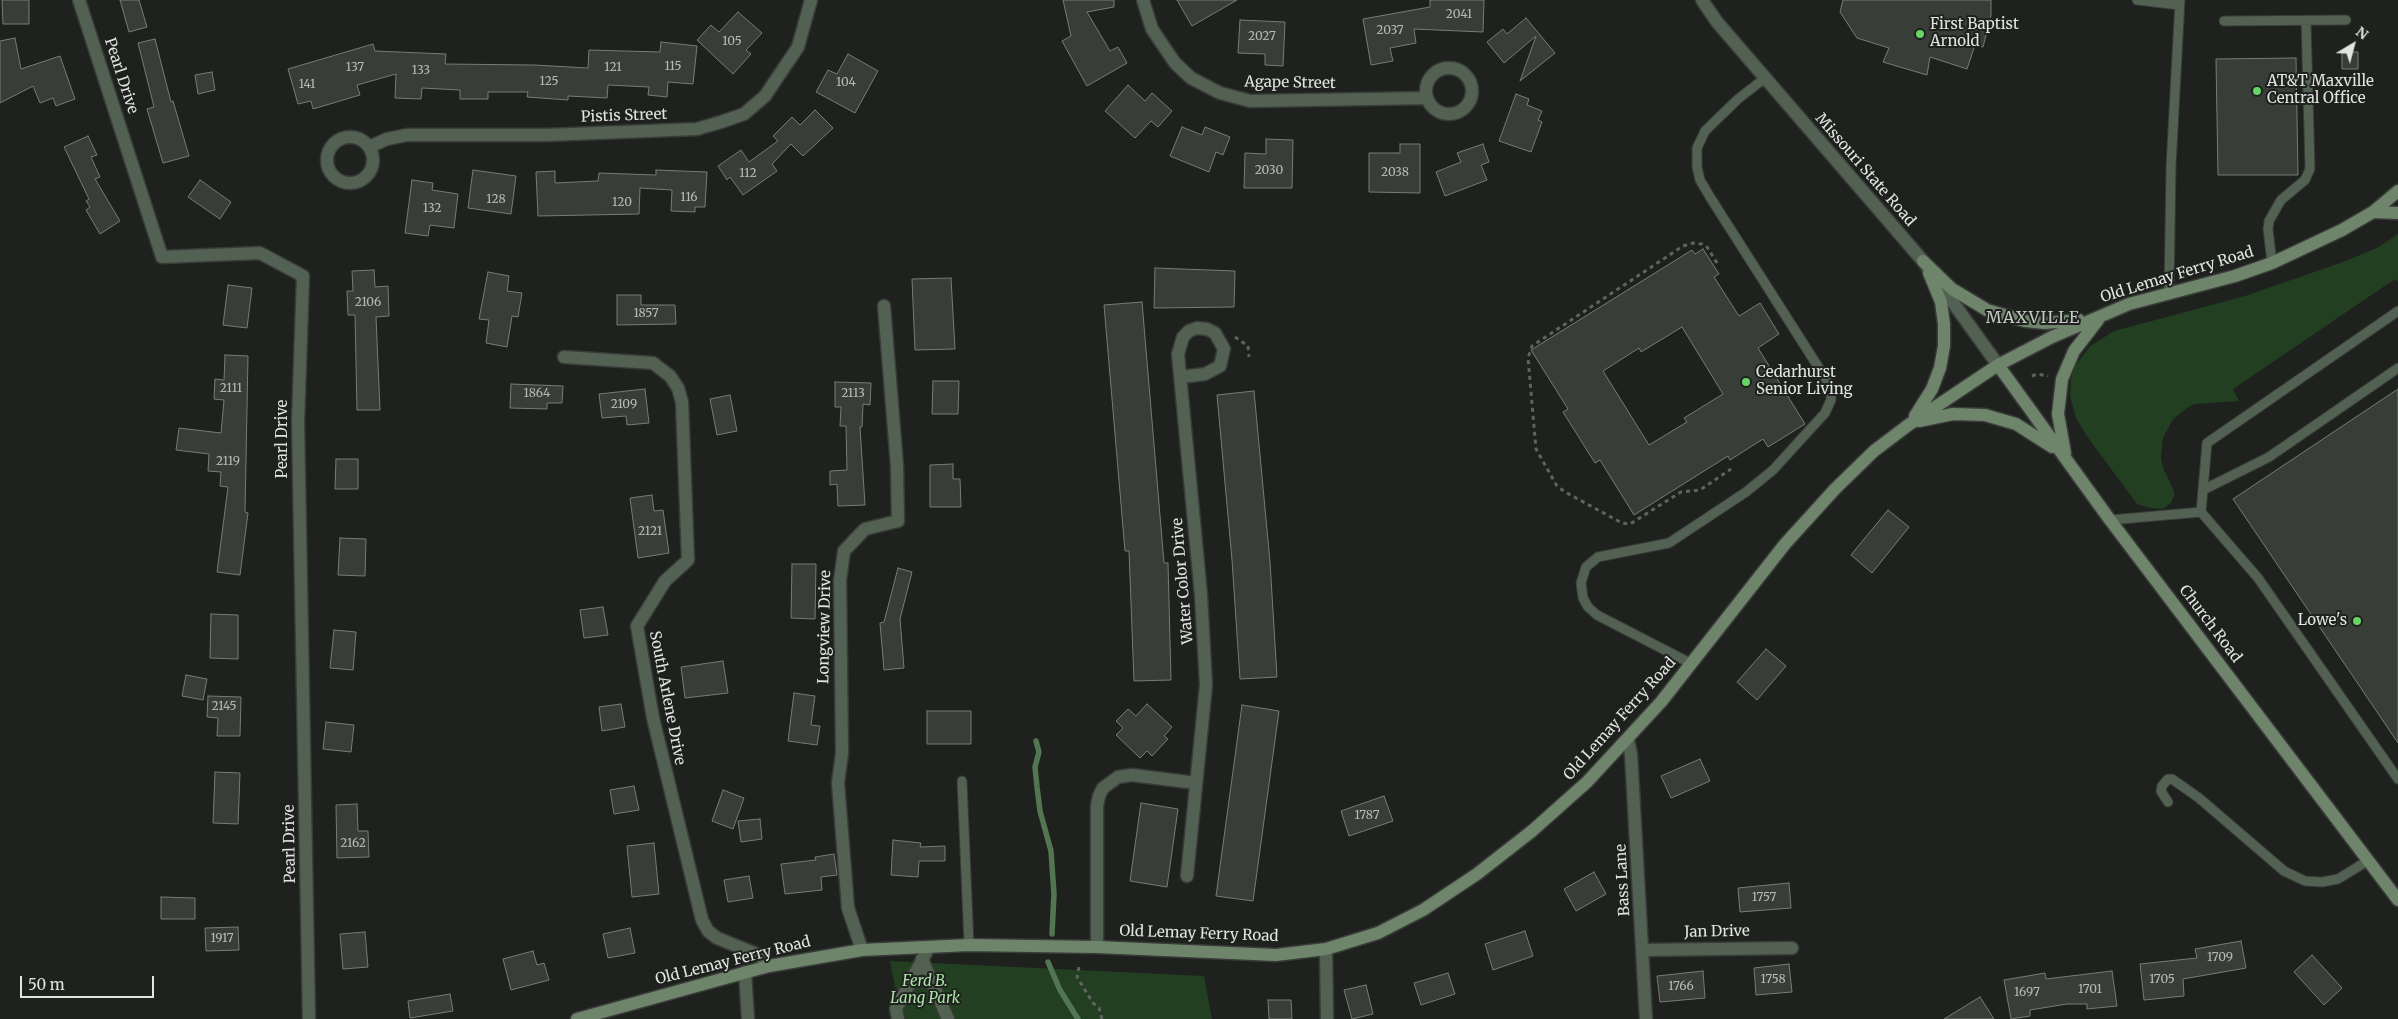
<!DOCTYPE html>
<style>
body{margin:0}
#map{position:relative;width:2398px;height:1019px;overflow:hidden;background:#1e211d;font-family:Merriweather,serif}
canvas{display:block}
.north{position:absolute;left:2328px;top:20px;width:50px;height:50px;-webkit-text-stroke:4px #1e211d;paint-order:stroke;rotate:37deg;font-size:14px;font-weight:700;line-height:20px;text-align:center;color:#e1e4e1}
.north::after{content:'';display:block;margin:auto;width:18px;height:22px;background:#e1e4e1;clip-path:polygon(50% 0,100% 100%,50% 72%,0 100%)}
.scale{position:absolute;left:20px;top:976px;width:134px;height:22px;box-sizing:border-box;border:2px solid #e1e4e1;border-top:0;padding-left:6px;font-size:15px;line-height:18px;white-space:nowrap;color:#e1e4e1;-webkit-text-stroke:4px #1e211d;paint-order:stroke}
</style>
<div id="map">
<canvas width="2398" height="1019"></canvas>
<div class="north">N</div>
<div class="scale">50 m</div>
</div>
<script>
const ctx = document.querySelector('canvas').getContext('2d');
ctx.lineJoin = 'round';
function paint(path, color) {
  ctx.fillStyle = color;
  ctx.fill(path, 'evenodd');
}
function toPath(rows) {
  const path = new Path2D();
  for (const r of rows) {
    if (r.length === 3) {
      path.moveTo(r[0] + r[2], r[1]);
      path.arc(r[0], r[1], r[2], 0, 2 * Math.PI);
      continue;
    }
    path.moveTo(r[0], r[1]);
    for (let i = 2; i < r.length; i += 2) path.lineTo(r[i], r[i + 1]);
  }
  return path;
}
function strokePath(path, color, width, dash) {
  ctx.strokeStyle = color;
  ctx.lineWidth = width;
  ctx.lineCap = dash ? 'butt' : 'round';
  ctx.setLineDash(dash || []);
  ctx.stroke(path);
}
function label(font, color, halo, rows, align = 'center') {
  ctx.font = font + ' Merriweather,serif';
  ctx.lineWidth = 4;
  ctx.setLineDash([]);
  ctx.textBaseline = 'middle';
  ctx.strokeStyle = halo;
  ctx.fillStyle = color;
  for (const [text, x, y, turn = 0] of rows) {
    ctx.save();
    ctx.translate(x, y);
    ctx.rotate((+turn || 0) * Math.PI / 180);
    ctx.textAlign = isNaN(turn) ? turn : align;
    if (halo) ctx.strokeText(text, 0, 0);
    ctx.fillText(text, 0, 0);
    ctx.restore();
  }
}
paint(toPath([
 [2398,234,2398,282,2395,279,2233,389,2239,401,2195,404,2187,408,2173,419,2163,438,2161,458,2163,468,2174,491,2174,496,2171,503,2163,509,2150,508,2137,504,2086,435,2076,418,2070,396,2071,378,2075,366,2090,346,2114,331,2245,296,2343,262,2377,248],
 [890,961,1204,976,1212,1019,901,1019]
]), '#223f21');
strokePath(toPath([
 [1036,741,1039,752,1035,767,1037,787,1040,811,1051,851,1054,894,1052,934],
 [1048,962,1060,990,1078,1019]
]), '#537652', 5.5);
const building = toPath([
 [2,0,29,0,29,24,3,24,2,0],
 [120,0,139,0,147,27,129,32,120,0],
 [1063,0,1114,0,1114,7,1087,12,1110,51,1118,47,1127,63,1087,86,1062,41,1071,36,1063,0],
 [1177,0,1237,0,1192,26,1177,0],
 [1430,0,1484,0,1483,32,1414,29,1416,43,1390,48,1393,61,1371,65,1363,19,1430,7,1430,0],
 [1843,0,1991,0,1991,15,1983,47,1975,45,1967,69,1930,57,1927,75,1883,62,1889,48,1857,38,1840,12,1843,0],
 [738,12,762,33,746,50,751,54,733,74,697,40,711,25,719,32,738,12],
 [1526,18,1555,53,1520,81,1536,36,1504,63,1487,42,1503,29,1507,34,1526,18],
 [1240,20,1285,22,1283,66,1265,65,1265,54,1238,53,1240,20],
 [15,38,21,69,60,56,75,99,56,106,53,98,40,103,33,86,0,103,0,41,15,38],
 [155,39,171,102,173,101,189,156,163,163,147,109,154,107,138,43,155,39],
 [661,42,697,46,693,84,668,82,667,97,648,95,649,87,608,85,607,98,568,96,568,100,527,97,528,92,488,92,488,99,460,99,460,90,422,88,421,99,395,98,396,74,357,85,360,95,313,109,311,101,298,104,288,69,373,44,375,51,446,54,445,64,534,65,588,68,589,50,660,52,661,42],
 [2342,52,2358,52,2358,69,2342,69,2342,52],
 [848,54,878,71,855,113,816,92,828,70,837,74,848,54],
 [2296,58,2298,175,2218,175,2216,59,2296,58],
 [212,72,215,90,198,94,195,75,212,72],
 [1128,85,1145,101,1152,93,1172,111,1158,127,1151,121,1135,138,1105,111,1128,85],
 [1516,94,1529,99,1527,105,1542,111,1538,120,1542,122,1531,152,1499,141,1516,94],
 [815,110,833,128,803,156,791,144,772,164,777,171,743,195,730,177,727,180,718,166,741,150,749,162,778,141,773,136,792,117,800,125,815,110],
 [1182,127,1202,135,1205,127,1230,137,1223,155,1216,152,1209,172,1170,156,1182,127],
 [88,136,97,155,91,157,100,177,95,179,120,221,100,234,86,210,90,207,86,201,89,199,64,147,88,136],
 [1266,139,1293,140,1292,188,1244,188,1245,153,1266,154,1266,139],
 [1400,144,1420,144,1420,193,1369,192,1369,153,1400,153,1400,144],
 [1483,144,1489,162,1481,165,1487,180,1445,196,1436,172,1461,162,1457,153,1483,144],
 [473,170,516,176,511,214,468,208,473,170],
 [656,170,707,172,705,207,695,207,695,212,671,211,672,190,640,188,639,214,538,216,536,172,555,171,555,183,598,181,599,173,656,175,656,170],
 [200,180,231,202,220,219,188,197,200,180],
 [412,180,433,183,432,190,458,194,454,228,430,225,428,236,405,233,412,180],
 [1703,249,1719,274,1714,277,1739,316,1760,303,1779,334,1758,348,1805,424,1768,447,1763,439,1730,460,1728,456,1634,515,1600,460,1595,463,1563,412,1568,409,1531,350,1692,250,1695,254,1703,249],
 [1682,327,1723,394,1684,418,1687,422,1649,445,1603,371,1639,348,1641,352,1682,327],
 [1155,268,1235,271,1234,307,1154,308,1155,268],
 [374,270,375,287,388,286,389,316,376,317,380,410,357,410,355,315,348,315,347,291,353,291,352,271,374,270],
 [488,272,509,276,507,291,522,293,518,317,512,316,507,347,486,343,489,320,479,319,488,272],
 [951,278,955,349,915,350,912,279,951,278],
 [228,285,252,288,247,328,223,325,228,285],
 [617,295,641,295,641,305,675,305,676,324,617,325,617,295],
 [1142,302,1164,563,1168,563,1171,680,1134,681,1129,551,1125,551,1104,305,1142,302],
 [225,355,248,356,245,512,248,513,240,575,217,572,228,487,220,486,221,472,208,471,209,454,176,450,179,428,221,433,224,400,214,399,215,379,224,380,225,355],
 [933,381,959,381,958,414,932,414,933,381],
 [835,382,871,383,870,405,863,404,862,427,860,427,865,505,838,506,837,484,830,485,830,471,847,470,846,426,840,426,841,407,835,407,835,382],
 [511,384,563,386,562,403,547,403,547,409,510,408,511,384],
 [645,389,649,423,627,425,626,416,602,418,599,394,645,389],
 [2398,389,2398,743,2233,499,2398,389],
 [1254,391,1270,562,1277,677,1240,679,1232,560,1217,395,1254,391],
 [730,395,737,431,717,435,710,399,730,395],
 [336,459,358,459,358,489,335,489,336,459],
 [953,464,953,479,960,479,961,507,930,507,930,465,953,464],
 [652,495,654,511,663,510,669,553,638,558,630,498,652,495],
 [1888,510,1909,527,1872,573,1851,555,1888,510],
 [340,538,366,539,365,576,338,575,340,538],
 [792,564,816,564,815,619,791,618,792,564],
 [898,568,912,572,900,619,904,668,884,670,880,623,884,622,898,568],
 [603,607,608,635,584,638,580,610,603,607],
 [211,614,238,615,238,659,210,658,211,614],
 [334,630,356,632,353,670,330,668,334,630],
 [1766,649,1786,666,1757,700,1737,682,1766,649],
 [723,661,728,693,685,698,681,667,723,661],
 [186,675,207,679,203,700,182,696,186,675],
 [794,693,815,696,811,725,820,726,817,745,788,741,794,693],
 [208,696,241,697,240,736,217,736,218,718,207,717,208,696],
 [621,704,625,727,602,731,599,707,621,704],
 [1147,704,1172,727,1164,736,1168,739,1152,756,1147,751,1140,758,1116,735,1123,728,1116,721,1128,709,1136,716,1147,704],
 [1242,705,1279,711,1253,901,1216,896,1242,705],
 [927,711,971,711,971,744,927,744,927,711],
 [326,722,354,725,351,752,323,749,326,722],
 [1700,759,1710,781,1671,798,1661,776,1700,759],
 [215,772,240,773,238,824,213,823,215,772],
 [634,786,639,810,614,814,610,790,634,786],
 [723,790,744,798,733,829,712,821,723,790],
 [1384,796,1393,821,1349,836,1341,811,1384,796],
 [1141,803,1178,809,1167,887,1130,881,1141,803],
 [357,804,358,831,368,831,369,857,337,858,336,805,357,804],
 [760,819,762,839,741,842,738,821,760,819],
 [893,840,921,843,920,847,945,846,945,861,919,861,918,877,891,875,893,840],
 [654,843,659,894,632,897,627,846,654,843],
 [834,854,837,875,821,877,822,890,785,894,781,864,816,860,815,857,834,854],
 [1594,872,1606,894,1576,911,1564,889,1594,872],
 [749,876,753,898,728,902,724,880,749,876],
 [1789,883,1791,908,1740,912,1738,888,1789,883],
 [161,897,195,898,195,919,161,919,161,897],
 [238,927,239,950,206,951,205,928,238,927],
 [630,928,635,953,608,958,603,934,630,928],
 [1525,931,1533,956,1493,970,1485,944,1525,931],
 [365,932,368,967,343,969,340,934,365,932],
 [2241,941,2246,968,2183,979,2184,996,2144,1000,2140,964,2197,958,2195,949,2241,941],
 [533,951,537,965,544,963,549,980,511,990,503,959,533,951],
 [2312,955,2342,988,2324,1005,2294,972,2312,955],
 [1789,964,1792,992,1756,995,1754,968,1789,964],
 [1703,971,1705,998,1660,1002,1657,976,1703,971],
 [2112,971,2117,1006,2087,1009,2087,1004,2067,1004,2030,1010,2030,1016,2011,1019,2004,980,2045,973,2046,979,2112,971],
 [1448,973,1455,994,1421,1005,1414,983,1448,973],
 [1366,985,1373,1014,1352,1019,1344,990,1366,985],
 [450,994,453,1011,410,1018,408,1001,450,994],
 [1980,997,1994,1019,1944,1019,1980,997],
 [1268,1000,1291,1000,1292,1019,1269,1019,1268,1000]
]);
paint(building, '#393d38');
strokePath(building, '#787c77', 1);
const service = toPath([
 [2137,0,2179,5],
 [2224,21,2346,20],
 [2272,263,2268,229,2269,221,2281,200,2305,180,2310,169,2306,21],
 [2169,292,2171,166,2180,0],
 [2398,311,2207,443,2201,512,2258,578,2398,779],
 [2203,490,2269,457,2398,368],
 [2110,520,2201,512],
 [1692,664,1597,615,1588,607,1583,598,1581,583,1586,567,1598,557,1669,543,1746,492,1773,470,1825,413,1831,400,1831,387,1710,197,1700,180,1697,167,1697,148,1705,131,1738,99,1765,78],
 [962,781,969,945],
 [2168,802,2161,791,2162,786,2168,779,2172,779,2199,798,2284,871,2305,881,2322,882,2338,879,2369,860]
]);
const minor = toPath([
 [79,0,162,257,260,253,303,276,298,422,309,1019],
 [1143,0,1152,29,1175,63,1191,78,1220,93,1250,101,1427,98],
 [1449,91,23],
 [350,160,23],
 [369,147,387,139,407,135,547,135,697,129,721,122,744,114,765,96,798,47,811,0],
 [564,357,653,363,670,376,678,388,682,402,688,560,665,581,637,626,653,718,702,920,708,931,717,938,759,955,769,966],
 [1181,377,1205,374,1220,366,1224,349,1215,333,1207,329,1197,328,1189,331,1183,337,1178,354,1201,595,1206,685,1187,876],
 [1628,740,1631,754,1646,1019],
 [1097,947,1097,806,1099,796,1103,788,1118,777,1132,775,1196,783],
 [1326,949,1327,1019],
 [862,950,848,908,838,783,842,753,840,580,844,551,865,529,898,521,897,466,884,306],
 [1643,950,1792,948],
 [922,959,948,1019],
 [745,972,748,1019],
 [898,1019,896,1009,929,947]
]);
const tertiary = toPath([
 [1702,0,1717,22,1923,261,1998,365]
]);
const secondary = toPath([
 [2373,212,2398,213],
 [1923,261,1952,289,1987,310,2025,321,2045,323,2079,320],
 [1998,365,2110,520,2398,900],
 [1915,416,1932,389,1940,368,1944,346,1944,324,1941,302,1929,273],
 [1919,421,1953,414,1985,415,2016,424,2052,447],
 [2065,453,2058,414,2062,379,2074,351,2098,320],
 [577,1019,769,966,862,950,969,945,1097,947,1276,955,1326,949,1378,933,1423,910,1477,874,1532,831,1587,782,1661,702,1785,544,1835,489,1874,451,1907,426,1998,365,2052,337,2129,304,2235,276,2272,263,2342,230,2373,212,2398,191]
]);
strokePath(service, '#393c38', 11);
strokePath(minor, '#393c38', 15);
strokePath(tertiary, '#393c38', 15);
strokePath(secondary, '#393c38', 15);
strokePath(toPath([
 [1717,263,1707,247,1702,244,1693,243,1683,246,1532,346,1528,358,1536,449,1557,486,1565,492,1622,523,1630,524,1681,492,1700,490,1731,469],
 [1235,337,1248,346,1249,357],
 [2032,376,2037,374,2048,376],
 [1079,967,1077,977,1093,1003,1099,1008,1102,1019]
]), '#60635f', 3, [4, 4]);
strokePath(service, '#526151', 9);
strokePath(minor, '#526151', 12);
strokePath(tertiary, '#526151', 12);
strokePath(secondary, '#6e856c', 12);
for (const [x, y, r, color] of [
 [1920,34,5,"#67d466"],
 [2257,91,5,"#67d466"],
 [1746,382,5,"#67d466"],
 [2357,621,5,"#67d466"]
]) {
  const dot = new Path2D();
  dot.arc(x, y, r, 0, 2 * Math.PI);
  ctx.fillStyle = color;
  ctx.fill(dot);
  strokePath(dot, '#1e211d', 2);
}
label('12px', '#b7bab7', null, [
 ["2041",1459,15],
 ["2037",1390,31],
 ["2027",1262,37],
 ["105",732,42],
 ["115",673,67],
 ["137",355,68],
 ["121",613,68],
 ["133",421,71],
 ["125",549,82],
 ["104",846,83],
 ["141",307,85],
 ["2030",1269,171],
 ["2038",1395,173],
 ["112",748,174],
 ["116",689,198],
 ["128",496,200],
 ["120",622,203],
 ["132",432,209],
 ["2106",368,303],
 ["1857",646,314],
 ["2111",231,389],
 ["1864",537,394],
 ["2113",853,394],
 ["2109",624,405],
 ["2119",228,462],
 ["2121",650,532],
 ["2145",224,707],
 ["1787",1367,816],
 ["2162",353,844],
 ["1757",1764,898],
 ["1917",222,939],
 ["1709",2220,958],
 ["1758",1773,980],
 ["1705",2162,980],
 ["1766",1681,987],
 ["1701",2090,990],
 ["1697",2027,993]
]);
label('15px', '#e1e4e1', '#1e211d', [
 ["First Baptist",1930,25],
 ["Arnold",1930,42],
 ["AT&T Maxville",2267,82],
 ["Central Office",2267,99],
 ["Cedarhurst",1756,373],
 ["Senior Living",1756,390],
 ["Lowe's",2347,621,"right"]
], 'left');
label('15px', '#e1e4e1', '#1e211d', [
 ["Pearl Drive",121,76,72],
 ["Agape Street",1290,83,1],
 ["Pistis Street",624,116,-2],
 ["Missouri State Road",1865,170,49],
 ["Old Lemay Ferry Road",2177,275,-17],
 ["Pearl Drive",283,439,-90],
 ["Water Color Drive",1183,581,-95],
 ["Church Road",2210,624,53],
 ["Longview Drive",825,627,-89],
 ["South Arlene Drive",667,698,79],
 ["Old Lemay Ferry Road",1620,719,-48],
 ["Pearl Drive",290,844,-91],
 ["Bass Lane",1623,880,-93],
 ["Jan Drive",1717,932,-1],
 ["Old Lemay Ferry Road",1199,934,2],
 ["Old Lemay Ferry Road",733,961,-14]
]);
label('italic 15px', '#abe3a8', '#1e211d', [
 ["Ferd B.",925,982],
 ["Lang Park",925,999]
]);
ctx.letterSpacing = '1px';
label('16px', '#c3c8c3', '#1e211d', [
 ["MAXVILLE",2033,318]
]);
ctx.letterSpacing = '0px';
</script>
